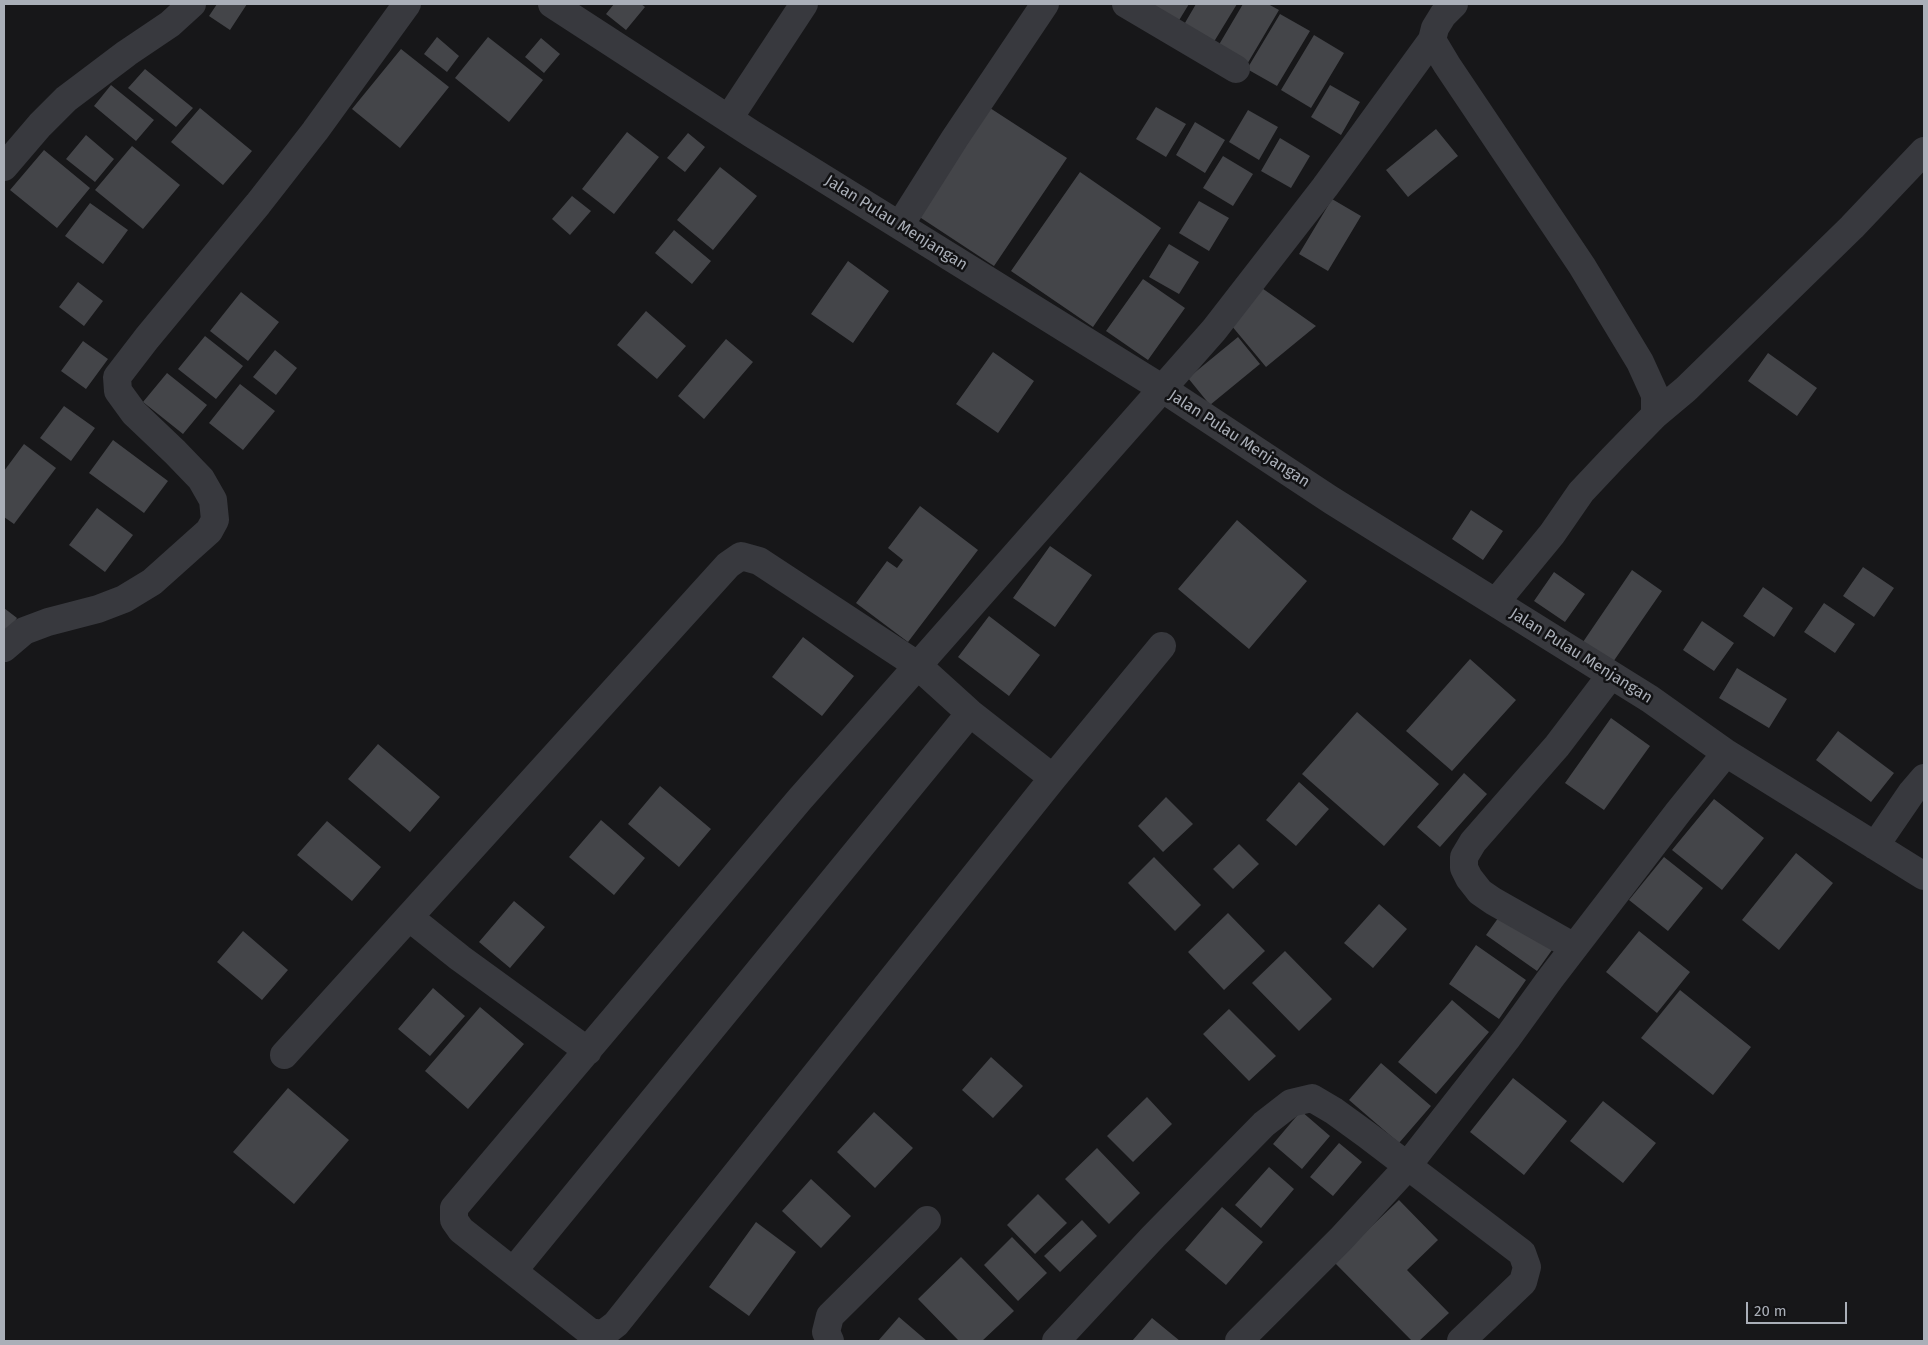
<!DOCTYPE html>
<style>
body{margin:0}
#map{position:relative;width:1928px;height:1345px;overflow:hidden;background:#171719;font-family:"Fira Sans",sans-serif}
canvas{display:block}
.frame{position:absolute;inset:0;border:5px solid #aaafb8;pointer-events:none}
.scale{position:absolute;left:1746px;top:1302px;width:101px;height:22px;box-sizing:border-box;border:2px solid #aaafb8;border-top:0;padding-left:6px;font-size:15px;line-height:18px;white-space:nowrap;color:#aaafb8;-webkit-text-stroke:4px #121214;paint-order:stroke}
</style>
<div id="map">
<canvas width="1928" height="1345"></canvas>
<div class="frame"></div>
<div class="scale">20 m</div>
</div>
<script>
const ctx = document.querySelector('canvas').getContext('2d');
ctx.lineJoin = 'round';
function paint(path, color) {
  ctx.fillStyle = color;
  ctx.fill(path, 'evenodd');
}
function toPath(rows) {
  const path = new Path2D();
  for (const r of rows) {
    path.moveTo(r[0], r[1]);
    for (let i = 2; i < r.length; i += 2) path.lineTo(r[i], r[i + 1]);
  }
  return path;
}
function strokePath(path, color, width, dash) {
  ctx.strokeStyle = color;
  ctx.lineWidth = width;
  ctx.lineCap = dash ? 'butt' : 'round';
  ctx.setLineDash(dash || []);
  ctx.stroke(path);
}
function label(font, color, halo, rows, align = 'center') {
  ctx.font = font + ' "Fira Sans",sans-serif';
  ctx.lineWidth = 5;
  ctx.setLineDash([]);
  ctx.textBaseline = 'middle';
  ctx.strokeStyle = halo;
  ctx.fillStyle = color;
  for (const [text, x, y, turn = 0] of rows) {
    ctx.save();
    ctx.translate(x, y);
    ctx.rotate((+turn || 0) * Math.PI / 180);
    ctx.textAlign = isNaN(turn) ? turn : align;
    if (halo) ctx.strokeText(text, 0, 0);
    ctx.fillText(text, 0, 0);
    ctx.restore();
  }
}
paint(toPath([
 [217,4,247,4,230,30,209,16],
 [614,4,641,4,645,7,626,30,606,14],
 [1147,4,1189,4,1178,22],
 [1196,4,1237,4,1212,45,1182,28],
 [1243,4,1268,4,1279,10,1246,66,1217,48],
 [1280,14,1310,31,1277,86,1247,69],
 [1314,35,1344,53,1311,108,1281,90],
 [437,37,459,56,447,72,424,54],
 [488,37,543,80,509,122,455,78],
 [541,38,560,54,544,73,525,57],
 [401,49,449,87,400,148,352,109],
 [145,69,193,108,176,127,128,88],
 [111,85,154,120,136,141,94,106],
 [1330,85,1360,102,1341,135,1311,117],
 [1156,107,1186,124,1166,157,1136,139],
 [200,108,252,151,223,185,171,142],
 [990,108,1067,158,994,266,918,216],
 [1248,110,1278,127,1259,160,1229,142],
 [1195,122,1225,140,1205,173,1176,155],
 [1436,129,1458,156,1408,197,1386,170],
 [627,132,659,157,614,214,582,189],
 [688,133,705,147,685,172,667,158],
 [86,135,114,159,95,182,66,159],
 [1280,138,1310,156,1291,188,1261,171],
 [132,146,180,185,143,229,95,190],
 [44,150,90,188,57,228,10,190],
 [1223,156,1253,174,1233,206,1203,188],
 [720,167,757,196,713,250,677,220],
 [1080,172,1161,228,1093,327,1011,271],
 [572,196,591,211,570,235,552,219],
 [1332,199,1361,216,1328,271,1299,254],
 [1199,201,1229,218,1209,251,1179,233],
 [90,203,128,230,103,264,65,236],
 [674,230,711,261,692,284,655,253],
 [1169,244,1199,262,1179,294,1149,277],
 [848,261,889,291,853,343,811,314],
 [1143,279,1185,308,1148,360,1106,331],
 [78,282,103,301,84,326,59,307],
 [1259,286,1316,326,1266,367,1231,325],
 [241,292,279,322,248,361,210,331],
 [646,311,686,346,657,379,617,345],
 [205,336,243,366,216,399,178,369],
 [1238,337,1260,364,1210,405,1188,378],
 [726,339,753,362,704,419,678,396],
 [83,341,108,359,86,389,61,371],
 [275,350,297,368,276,395,253,377],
 [993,352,1034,381,998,433,956,404],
 [1768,353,1817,388,1797,416,1748,381],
 [167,373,207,405,183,434,143,402],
 [240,384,275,411,243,450,209,423],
 [64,406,95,428,71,461,40,438],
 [113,440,168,481,144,513,89,473],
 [24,444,56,468,14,524,4,517,4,471],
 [920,506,978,550,908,642,856,603,887,561,897,568,903,560,888,548],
 [97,508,133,535,105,572,69,545],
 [1471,510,1503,531,1483,560,1452,539],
 [1237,520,1307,581,1249,649,1178,589],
 [1050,546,1092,575,1055,627,1013,598],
 [1863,567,1894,588,1874,617,1843,596],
 [1632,570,1662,591,1613,662,1583,642],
 [1554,572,1585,594,1565,622,1534,601],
 [1763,587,1793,608,1774,637,1743,616],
 [1824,603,1855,624,1835,653,1804,632],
 [4,608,17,618,4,637],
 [989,616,1040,655,1009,696,958,657],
 [1702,621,1734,643,1714,671,1683,650],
 [803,637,854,676,822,716,772,677],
 [1470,659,1516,700,1452,771,1406,731],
 [1737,668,1787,699,1769,728,1719,698],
 [1357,712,1439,784,1384,846,1302,774],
 [1611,718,1650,746,1604,810,1565,783],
 [1838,731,1894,773,1871,802,1816,760],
 [378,744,440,797,410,832,348,779],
 [1464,773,1487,794,1440,847,1417,827],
 [1299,782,1329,809,1296,846,1266,820],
 [660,786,711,829,679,867,628,824],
 [1166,797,1193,824,1163,852,1138,826],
 [1714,799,1764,838,1722,890,1672,850],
 [601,820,645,858,614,895,569,857],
 [327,821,381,867,352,901,297,855],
 [1239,844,1259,864,1233,889,1213,869],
 [1796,853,1833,883,1779,950,1742,920],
 [1154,857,1201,905,1175,931,1128,883],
 [1664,857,1703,888,1668,931,1629,900],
 [514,901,545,927,510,968,479,942],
 [1379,904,1407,929,1373,968,1344,943],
 [1228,913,1265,951,1224,990,1188,952],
 [1501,914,1552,950,1537,971,1486,935],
 [243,931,288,970,262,1000,217,962],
 [1639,931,1690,972,1657,1013,1606,972],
 [1476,945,1526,980,1499,1019,1449,984],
 [1285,951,1332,999,1299,1031,1252,983],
 [433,988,465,1016,430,1056,398,1029],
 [1680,990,1751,1047,1713,1095,1641,1038],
 [1452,1000,1489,1032,1436,1094,1398,1062],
 [480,1007,524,1044,468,1109,425,1071],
 [1229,1009,1276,1056,1249,1081,1203,1034],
 [991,1057,1023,1086,993,1118,962,1090],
 [1381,1063,1431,1106,1399,1143,1349,1100],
 [1513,1078,1567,1121,1524,1175,1470,1132],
 [288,1088,349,1140,294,1204,233,1152],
 [1147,1097,1172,1124,1133,1162,1107,1136],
 [1603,1101,1656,1143,1623,1183,1570,1141],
 [1301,1111,1330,1136,1302,1169,1273,1144],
 [874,1112,913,1148,875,1188,837,1152],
 [1339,1143,1362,1162,1333,1196,1310,1177],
 [1097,1148,1140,1193,1109,1224,1065,1179],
 [1269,1167,1294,1189,1261,1228,1235,1205],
 [811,1179,851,1216,821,1248,782,1211],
 [1038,1194,1067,1223,1035,1254,1007,1225],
 [1399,1200,1438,1240,1407,1270,1449,1313,1419,1341,1412,1341,1334,1262],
 [1222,1207,1263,1242,1226,1285,1185,1250],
 [1082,1220,1097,1236,1060,1272,1044,1256],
 [756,1222,796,1252,749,1316,709,1287],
 [1012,1237,1047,1273,1018,1301,984,1265],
 [961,1257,1014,1311,982,1341,959,1341,918,1299],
 [899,1317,927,1341,878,1341],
 [1152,1318,1180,1341,1132,1341]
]), '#444549');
strokePath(toPath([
 [552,4,752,134,1163,389,1331,500,1650,699,1726,753,1924,876],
 [1126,4,1236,69],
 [1454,4,1443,15,1435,28,1432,40,1447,65,1582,266,1640,362,1655,395,1655,415],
 [729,118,804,4],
 [4,167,40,125,66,99,127,53,170,24,192,4],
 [900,225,955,138,1045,4],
 [1496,602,1552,534,1581,492,1613,458,1655,415,1686,389,1852,227,1924,151],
 [1162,646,1053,778,616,1324,603,1334,590,1332,461,1230,454,1220,454,1208,800,799,1214,330,1325,187,1432,40],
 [4,648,24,631,48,622,98,609,124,599,152,582,209,531,215,520,213,500,201,479,175,452,134,413,118,391,117,377,147,338,258,204,315,131,407,4],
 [1875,846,1912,792,1924,778],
 [410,918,460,958,588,1051],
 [1574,947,1493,901,1480,892,1469,878,1464,868,1464,857,1473,842,1557,746,1611,675],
 [284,1055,728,565,741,556,759,561,917,665,970,713,1053,778],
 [514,1270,970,713],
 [830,1341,826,1332,830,1316,927,1220],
 [1056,1341,1153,1237,1264,1124,1291,1103,1312,1098,1334,1111,1367,1135,1522,1253,1527,1267,1523,1282,1461,1341],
 [1239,1341,1341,1239,1400,1175,1508,1037,1550,979,1679,811,1726,753]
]), '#38393e', 28);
label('16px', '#aaafb8', '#121214', [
 ["Jalan Pulau Menjangan",896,223,32],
 ["Jalan Pulau Menjangan",1239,439,33],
 ["Jalan Pulau Menjangan",1581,656,32]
]);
</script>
